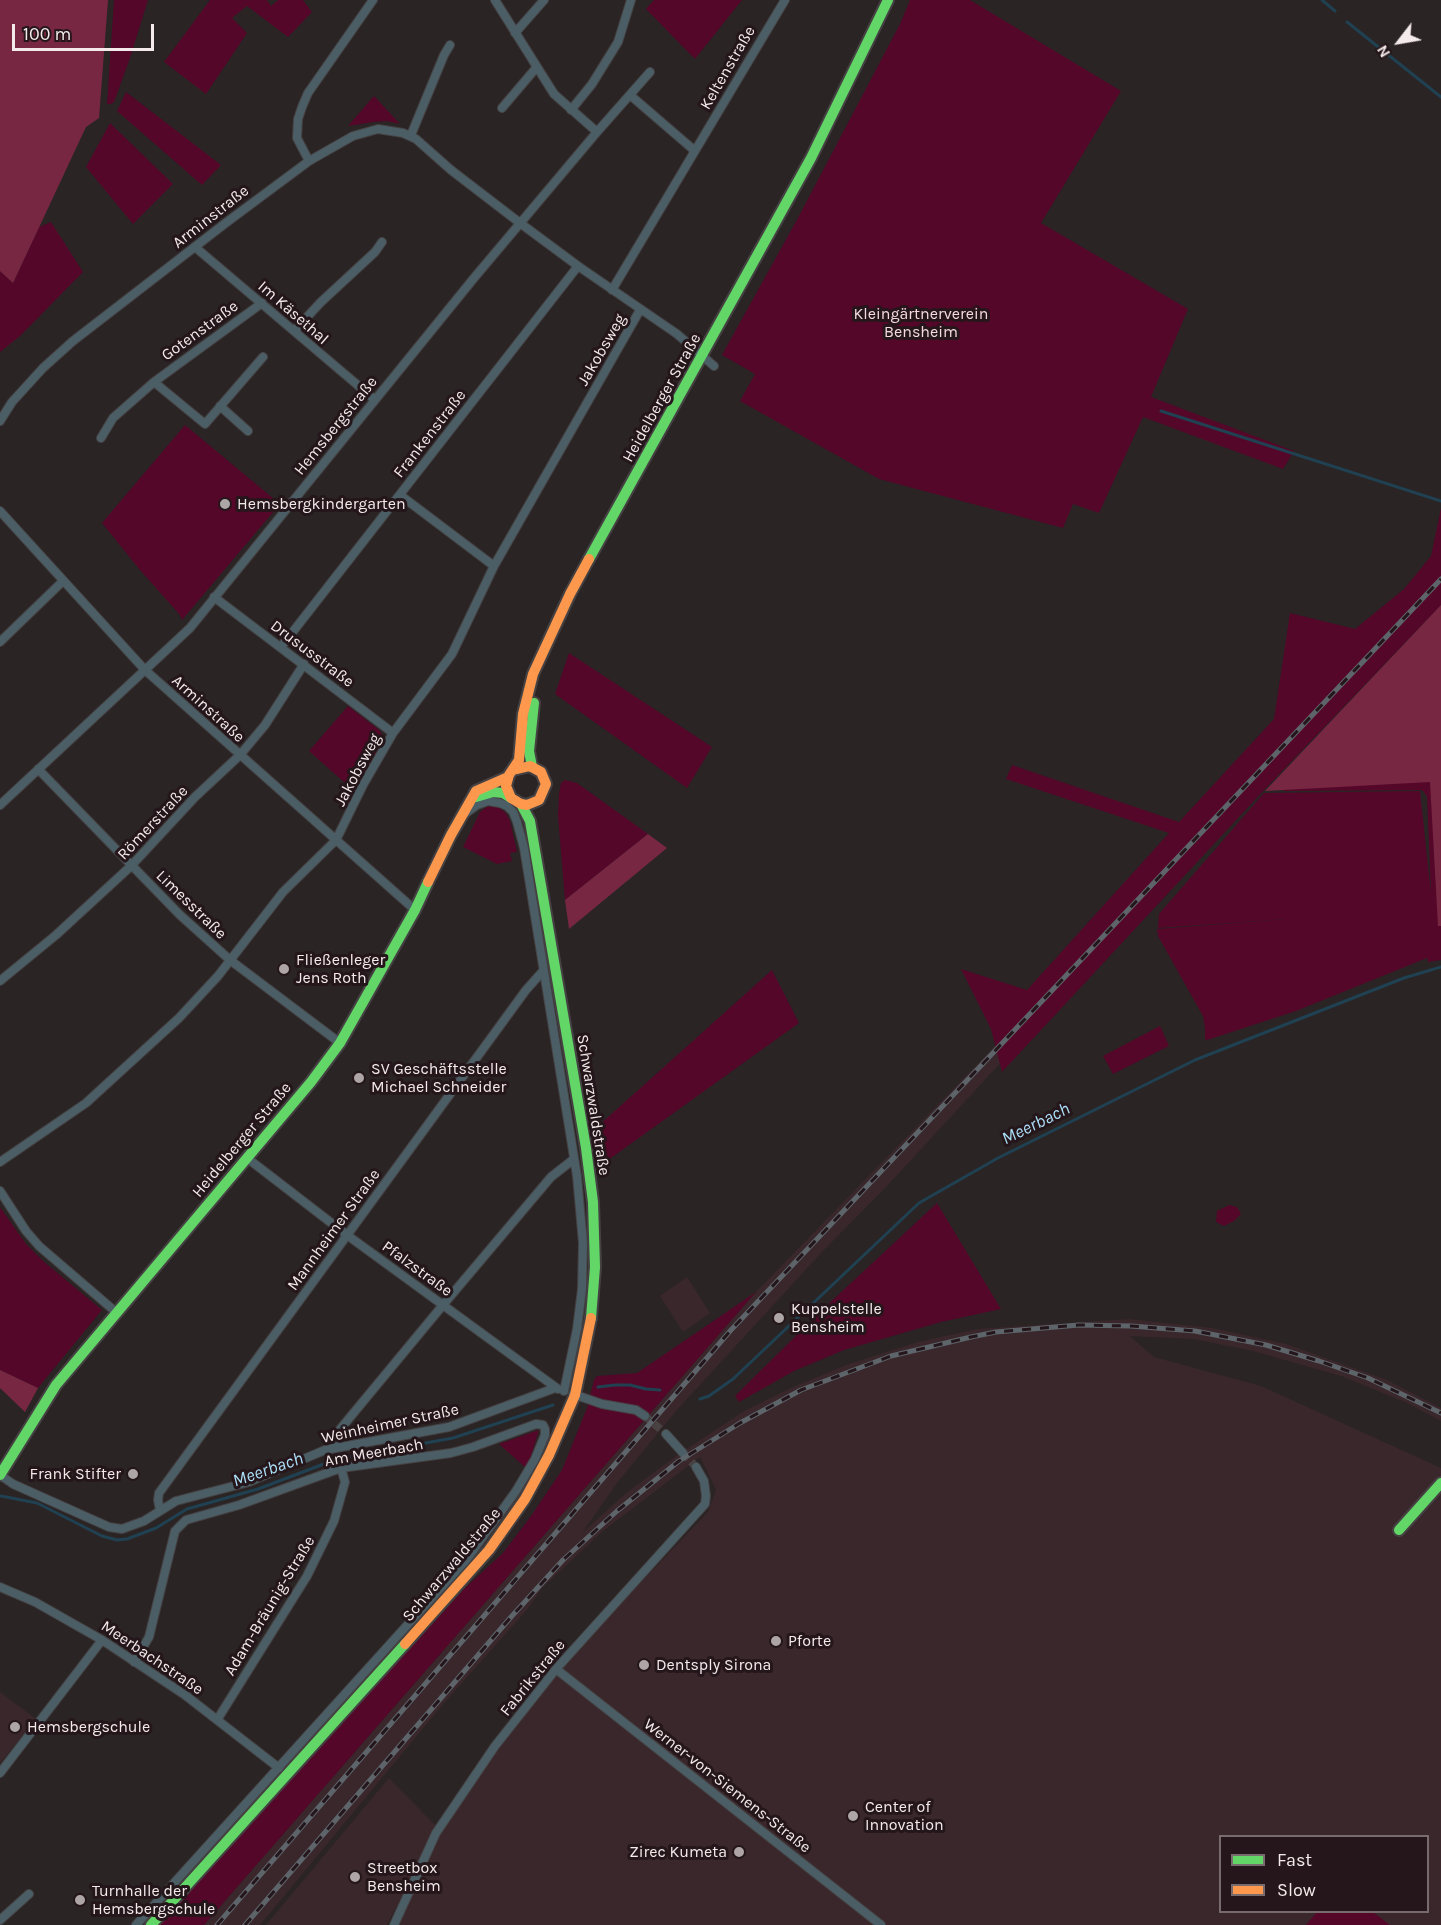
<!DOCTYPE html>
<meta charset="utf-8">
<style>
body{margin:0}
#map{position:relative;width:1441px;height:1925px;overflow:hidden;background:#2a2425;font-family:Karla,sans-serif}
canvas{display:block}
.legend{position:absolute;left:1219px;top:1835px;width:210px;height:78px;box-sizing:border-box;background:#24161a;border:2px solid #776b6e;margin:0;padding:8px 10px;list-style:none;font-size:18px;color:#f4eaec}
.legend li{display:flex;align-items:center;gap:12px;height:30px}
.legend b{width:30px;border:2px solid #776b6e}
.north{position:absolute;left:1369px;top:12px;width:60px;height:60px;-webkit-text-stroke:4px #24161a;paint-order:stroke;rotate:239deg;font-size:16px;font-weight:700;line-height:24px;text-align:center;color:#f4eaec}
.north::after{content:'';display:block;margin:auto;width:21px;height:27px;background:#f4eaec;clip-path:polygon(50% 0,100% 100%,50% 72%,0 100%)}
.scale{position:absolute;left:12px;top:24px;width:142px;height:27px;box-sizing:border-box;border:3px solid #f4eaec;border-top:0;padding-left:8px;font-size:18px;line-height:21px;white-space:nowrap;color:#f4eaec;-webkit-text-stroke:4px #24161a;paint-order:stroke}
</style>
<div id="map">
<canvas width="1441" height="1925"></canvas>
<ul class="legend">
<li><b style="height:8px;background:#63d668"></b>Fast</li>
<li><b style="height:8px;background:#ff974d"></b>Slow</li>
</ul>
<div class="north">N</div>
<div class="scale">100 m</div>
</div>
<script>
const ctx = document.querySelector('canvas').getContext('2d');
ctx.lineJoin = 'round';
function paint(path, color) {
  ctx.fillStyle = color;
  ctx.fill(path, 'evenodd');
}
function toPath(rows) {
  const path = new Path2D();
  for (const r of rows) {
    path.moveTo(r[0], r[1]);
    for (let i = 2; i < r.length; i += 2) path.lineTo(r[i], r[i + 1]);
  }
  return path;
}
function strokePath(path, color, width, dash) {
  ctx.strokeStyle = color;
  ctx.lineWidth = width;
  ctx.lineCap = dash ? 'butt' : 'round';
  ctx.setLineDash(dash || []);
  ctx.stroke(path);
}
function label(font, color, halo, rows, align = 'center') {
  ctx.font = font + ' Karla,sans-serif';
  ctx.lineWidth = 6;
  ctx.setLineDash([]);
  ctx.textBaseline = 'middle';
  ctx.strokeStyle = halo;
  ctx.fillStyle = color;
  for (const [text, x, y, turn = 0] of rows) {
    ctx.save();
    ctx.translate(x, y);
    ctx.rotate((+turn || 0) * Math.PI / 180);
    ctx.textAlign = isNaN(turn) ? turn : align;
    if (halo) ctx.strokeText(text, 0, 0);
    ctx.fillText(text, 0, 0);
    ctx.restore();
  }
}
paint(toPath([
 [1062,972,1054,1005,887,1186,822,1252,676,1411,617,1483,582,1533,625,1494,676,1456,744,1411,793,1387,849,1364,918,1342,977,1329,1129,1319,1212,1328,1286,1344,1387,1380,1441,1408,1441,1421,1407,1403,1344,1377,1253,1351,1194,1339,1130,1336,1154,1357,1261,1386,1441,1468,1441,1925,392,1925,440,1834,496,1746,559,1668,708,1512,716,1490,700,1457,603,1531,543,1587,526,1611,444,1703,260,1925,204,1925,756,1292,995,1046],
 [1220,1836,1428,1836,1428,1912,1220,1912],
 [687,1277,710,1313,683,1332,660,1296],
 [0,1692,36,1719,0,1763],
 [389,1778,437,1827,387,1925,266,1925]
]), '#3a272b');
paint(toPath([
 [114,0,148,0,130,58,114,102,111,104,107,104],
 [210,0,267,0,271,6,278,0,303,0,312,12,288,37,247,6,232,18,247,33,206,94,164,62],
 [654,0,742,0,695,59,646,9],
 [910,0,970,0,1121,91,1041,223,1188,309,1151,397,1294,451,1283,469,1143,417,1099,513,1073,504,1063,528,879,479,740,401,755,374,722,355,799,216,900,24],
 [126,92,221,165,202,185,117,111],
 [374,96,400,124,387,121,374,122,348,126],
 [110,123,173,184,133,224,86,167],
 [51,222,83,272,20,336,0,352,0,271,13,283,39,227],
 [185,425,280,504,182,620,180,615,140,570,102,523],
 [1441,508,1441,605,1266,788,1002,1072,991,1029,961,969,1027,990,1169,833,1006,779,1012,765,1179,822,1274,719,1290,613,1355,629,1404,589,1431,556],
 [1441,607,1441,960,1428,962,1427,958,1296,1011,1207,1040,1205,1039,1205,1028,1203,1016,1158,936,1157,929,1286,919,1158,928,1159,914,1264,793,1420,791,1431,894,1427,796,1422,790,1284,791,1281,786],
 [569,653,712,747,687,788,555,694],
 [348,706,379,730,383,736,381,743,354,791,309,751],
 [565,780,577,783,648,834,565,900,558,816,559,794,561,783],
 [488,806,498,807,506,813,510,821,517,852,510,853,512,861,497,864,463,847,480,812],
 [772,970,799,1023,604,1163,597,1127],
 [1160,1026,1169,1046,1113,1074,1103,1056],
 [937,1203,1001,1309,941,1322,844,1350,794,1371,739,1402,735,1396,822,1310],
 [1229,1205,1237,1207,1241,1214,1234,1221,1224,1226,1216,1222,1217,1211],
 [0,1207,26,1244,43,1261,102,1310,38,1388,0,1370],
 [756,1292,204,1925,159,1925,465,1588,503,1553,531,1516,562,1470,587,1408,594,1380,597,1376,637,1373],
 [539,1430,527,1469,499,1444],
 [1317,1912,1373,1912,1390,1925,1306,1925]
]), '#550729');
paint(toPath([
 [0,0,108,0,99,118,86,127,13,283,0,271],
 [1441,605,1441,926,1438,926,1430,782,1265,791],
 [648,834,667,848,569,929,565,900],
 [0,1370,38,1388,25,1412,0,1388]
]), '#782743');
strokePath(toPath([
 [1322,0,1335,11],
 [1347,22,1441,97],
 [1161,411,1441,501],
 [598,1387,615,1385,630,1385,646,1389,660,1390],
 [700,1399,709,1396,733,1379,919,1203,998,1158,1195,1060,1404,978,1441,967],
 [1,1496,37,1503,102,1536,117,1540,127,1539,156,1528,187,1509,258,1489,337,1459,453,1438,553,1405]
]), '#204151', 3);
strokePath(toPath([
 [645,1416,666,1434],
 [683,1453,696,1467]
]), '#484243', 8, [8, 4]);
const street = toPath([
 [495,0,554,94,597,132],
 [515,33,544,0],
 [630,95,695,151],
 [502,108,536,68],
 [571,110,592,84,618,42,631,0],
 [411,135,444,55,450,45],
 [309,161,297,138,298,119,302,107,308,93,373,0],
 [195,247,374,399],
 [612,290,785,0],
 [294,331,321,302,375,252,382,242],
 [154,382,205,424,263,357],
 [220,406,248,431],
 [0,421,12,402,43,368,73,341,227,222,309,161,353,136,378,129,403,133,416,139,451,170,520,223,578,266,677,334,714,366],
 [101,438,113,418,154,382,262,303],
 [400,495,494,566],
 [0,511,145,670,415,910],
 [214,597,393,733],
 [0,642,63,581],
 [281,647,578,266],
 [38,769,180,915,230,960,340,1043],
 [0,805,190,628,474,278,597,132,650,72],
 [466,813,477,805,488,801,500,803,507,806,513,812,517,822,524,848,577,1176,583,1243,582,1289,577,1329,564,1391],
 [0,981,56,935,131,866,195,797,240,755,265,725,304,664],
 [247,1158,347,1235,558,1389],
 [0,1162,86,1103,179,1018,218,976,283,892,336,840,363,785,393,733,452,654,494,566,640,310],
 [0,1191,26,1231,39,1246,117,1313],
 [573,1394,602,1404,636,1410,645,1416],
 [666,1434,683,1453],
 [336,1447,335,1440,337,1433,443,1305,551,1177,574,1159],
 [0,1475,13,1484,91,1519,109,1527,122,1529,144,1521,176,1501,249,1482,325,1450,449,1427,555,1388],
 [160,1510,158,1500,159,1493,526,990,543,971],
 [0,1587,35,1602,102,1640,185,1695,279,1768],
 [134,1662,149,1637,175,1531,186,1520,239,1505,341,1468,451,1453,473,1447,536,1424,543,1425,545,1429,545,1435,535,1459,516,1491,467,1559,136,1925],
 [556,1669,881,1925],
 [217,1720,307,1576,334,1521,345,1482,341,1468],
 [0,1773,102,1640],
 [0,1920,29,1894],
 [394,1925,436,1833,495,1746,556,1669,705,1504,706,1496,704,1481,696,1467]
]);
const fast = toPath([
 [589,559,811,158,888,0],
 [532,767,529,751,534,703],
 [476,797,493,792,503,793,511,798],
 [521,804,530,821,586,1148,593,1202,595,1267,591,1318],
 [0,1475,56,1385,311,1082,340,1043,415,910,428,882],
 [1399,1530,1441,1483],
 [151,1925,405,1644]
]);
const slow = toPath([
 [513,770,530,766,541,772,546,784,539,800,527,805,521,804,511,798,506,786,509,775,519,760,523,714,533,674,570,594,589,559],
 [428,882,451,835,476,791,508,777],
 [405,1644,489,1550,525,1499,549,1455,575,1395,591,1318]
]);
strokePath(street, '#454142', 10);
strokePath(fast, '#454142', 14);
strokePath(slow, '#454142', 14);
strokePath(street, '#4b5d65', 8);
strokePath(fast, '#63d668', 10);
strokePath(slow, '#ff974d', 10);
const rail = toPath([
 [217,1925,731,1330,1441,579],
 [245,1925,511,1617,563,1560,617,1511,679,1461,740,1423,801,1390,891,1356,971,1337,996,1332,1079,1325,1131,1326,1195,1331,1266,1345,1319,1361,1368,1378,1441,1413]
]);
strokePath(rail, '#5d656b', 5);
strokePath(rail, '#24161a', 3, [9]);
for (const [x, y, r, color] of [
 [225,504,6,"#ada5a6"],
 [284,969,6,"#ada5a6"],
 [359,1078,6,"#ada5a6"],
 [779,1318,6,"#ada5a6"],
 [133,1474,6,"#ada5a6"],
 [776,1641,6,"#ada5a6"],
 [644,1665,6,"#ada5a6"],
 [15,1727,6,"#ada5a6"],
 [853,1816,6,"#ada5a6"],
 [739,1852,6,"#ada5a6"],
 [355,1877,6,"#ada5a6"],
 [80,1900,6,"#ada5a6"]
]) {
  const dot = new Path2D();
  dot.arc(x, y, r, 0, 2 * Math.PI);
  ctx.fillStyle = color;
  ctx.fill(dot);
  strokePath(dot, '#24161a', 2);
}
label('16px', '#f4eaec', '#24161a', [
 ["Keltenstraße",728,68,-60],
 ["Arminstraße",211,217,-38],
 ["Im Käsethal",293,313,41],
 ["Gotenstraße",200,331,-36],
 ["Jakobsweg",602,350,-60],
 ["Heidelberger Straße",662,398,-61],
 ["Hemsbergstraße",336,426,-51],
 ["Frankenstraße",430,434,-52],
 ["Drususstraße",312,654,37],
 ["Arminstraße",208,709,42],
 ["Jakobsweg",358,770,-62],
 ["Römerstraße",153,823,-47],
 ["Limesstraße",191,905,44],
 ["Schwarzwaldstraße",593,1105,81],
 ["Heidelberger Straße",242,1140,-50],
 ["Mannheimer Straße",334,1230,-54],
 ["Pfalzstraße",417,1269,36],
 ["Weinheimer Straße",390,1424,-12],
 ["Am Meerbach",374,1453,-10],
 ["Schwarzwaldstraße",452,1565,-50],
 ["Adam-Bräunig-Straße",270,1606,-59],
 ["Meerbachstraße",152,1658,34],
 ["Fabrikstraße",533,1678,-51],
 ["Werner-von-Siemens-Straße",727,1786,38]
]);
label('16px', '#f5dae0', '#24161a', [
 ["Kleingärtnerverein",921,314],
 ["Bensheim",921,332]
]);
label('16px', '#f4eaec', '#24161a', [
 ["Hemsbergkindergarten",237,504],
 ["Fließenleger",296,960],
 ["Jens Roth",296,978],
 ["SV Geschäftsstelle",371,1069],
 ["Michael Schneider",371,1087],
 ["Kuppelstelle",791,1309],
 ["Bensheim",791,1327],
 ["Frank Stifter",121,1474,"right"],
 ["Pforte",788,1641],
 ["Dentsply Sirona",656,1665],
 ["Hemsbergschule",27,1727],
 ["Center of",865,1807],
 ["Innovation",865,1825],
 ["Zirec Kumeta",727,1852,"right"],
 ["Streetbox",367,1868],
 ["Bensheim",367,1886],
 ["Turnhalle der",92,1891],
 ["Hemsbergschule",92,1909]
], 'left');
label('italic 18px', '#addff9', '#24161a', [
 ["Meerbach",1036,1124,-26],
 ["Meerbach",268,1470,-19]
]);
</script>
